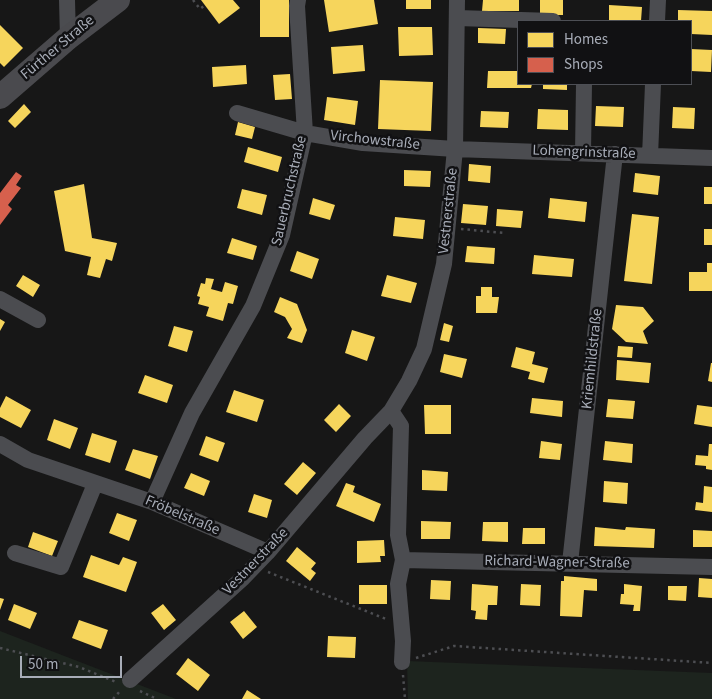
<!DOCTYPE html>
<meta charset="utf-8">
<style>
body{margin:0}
#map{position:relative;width:712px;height:699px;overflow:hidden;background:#171717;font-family:"Source Sans 3",sans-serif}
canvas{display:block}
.legend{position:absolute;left:517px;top:20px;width:175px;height:65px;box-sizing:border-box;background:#111113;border:1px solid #4d4f55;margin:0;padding:6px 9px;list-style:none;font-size:15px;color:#a8adb8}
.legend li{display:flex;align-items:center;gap:10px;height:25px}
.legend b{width:25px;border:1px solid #4d4f55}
.scale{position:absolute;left:20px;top:656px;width:102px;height:22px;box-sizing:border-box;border:2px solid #a8adb8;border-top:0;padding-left:6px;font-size:15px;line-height:18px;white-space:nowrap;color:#a8adb8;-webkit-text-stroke:4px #111113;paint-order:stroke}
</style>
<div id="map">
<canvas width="712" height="699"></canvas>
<ul class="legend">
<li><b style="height:14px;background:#f6d55c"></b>Homes</li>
<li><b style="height:14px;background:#d6604d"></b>Shops</li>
</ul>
<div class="scale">50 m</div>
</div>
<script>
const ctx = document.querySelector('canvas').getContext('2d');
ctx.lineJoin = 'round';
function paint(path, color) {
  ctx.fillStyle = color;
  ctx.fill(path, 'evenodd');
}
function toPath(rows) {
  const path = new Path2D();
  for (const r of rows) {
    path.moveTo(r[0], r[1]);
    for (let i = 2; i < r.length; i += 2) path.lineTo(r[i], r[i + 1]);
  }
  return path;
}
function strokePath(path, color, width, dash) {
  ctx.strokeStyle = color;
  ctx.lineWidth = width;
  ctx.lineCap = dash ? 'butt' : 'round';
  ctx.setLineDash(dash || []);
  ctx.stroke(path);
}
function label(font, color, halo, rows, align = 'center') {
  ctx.font = font + ' "Source Sans 3",sans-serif';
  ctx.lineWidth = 5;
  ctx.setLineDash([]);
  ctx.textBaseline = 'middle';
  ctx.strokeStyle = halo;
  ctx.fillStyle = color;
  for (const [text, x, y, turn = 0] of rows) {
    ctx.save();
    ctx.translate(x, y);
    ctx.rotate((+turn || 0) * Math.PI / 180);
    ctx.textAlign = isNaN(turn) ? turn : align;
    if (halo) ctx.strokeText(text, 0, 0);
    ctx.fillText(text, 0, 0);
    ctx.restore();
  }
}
paint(toPath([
 [0,631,67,657,176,699,0,699],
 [407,661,712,673,712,699,408,699]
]), '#1d241e');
paint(toPath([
 [201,0,233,0,240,8,219,24],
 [260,0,289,0,289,37,260,37],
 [324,0,374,0,378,24,329,32],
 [406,0,431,0,431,9,406,9],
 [483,0,519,0,519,11,482,11],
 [540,0,563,0,563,15,540,15],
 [609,5,642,7,641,21,609,21],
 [678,10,712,11,712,35,691,34,691,21,678,21],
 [0,25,23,48,4,67,0,63],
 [398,27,432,27,433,55,399,56],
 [478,28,506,29,505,44,478,43],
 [363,45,365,71,333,74,331,47],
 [691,49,712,50,711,72,691,71],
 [246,65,247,84,213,87,212,67],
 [488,71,518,71,518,84,532,84,531,88,487,88],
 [290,74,292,99,275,100,273,75],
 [380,80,433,82,431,131,378,129],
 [543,84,567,84,567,90,543,89],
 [327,97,358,101,355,125,324,120],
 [24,104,31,112,15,128,8,121],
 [596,106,624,107,623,127,595,126],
 [673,107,695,108,694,129,672,128],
 [538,109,568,110,568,130,537,129],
 [481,111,509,112,508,128,480,127],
 [238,122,255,127,252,139,235,135],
 [248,147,282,157,278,172,244,162],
 [469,164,491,166,490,183,468,181],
 [404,170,431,171,430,187,404,186],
 [635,173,660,176,658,195,633,192],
 [84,184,92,238,117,243,112,261,106,259,100,278,87,275,91,257,65,251,54,191],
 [704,187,712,187,712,204,704,204],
 [242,189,267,195,262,215,237,208],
 [313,198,335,205,330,220,309,214],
 [550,198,587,202,585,222,548,218],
 [463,204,488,206,486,225,461,223],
 [497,209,523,211,521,228,496,226],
 [632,214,659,217,652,284,624,281],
 [395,217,425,220,423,239,393,236],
 [704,229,712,229,712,245,704,245],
 [232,238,257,246,253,260,227,253],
 [467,246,495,248,494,264,465,262],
 [297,251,319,259,312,279,290,271],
 [534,255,574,259,572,277,532,274],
 [707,263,712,263,712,291,689,291,689,272,707,272],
 [23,275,40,285,33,297,16,286],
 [387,275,417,283,411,303,381,296],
 [206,278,214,279,211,289,222,292,225,282,238,286,233,304,228,303,223,321,206,316,209,307,198,304,200,297,197,296,201,283,205,284],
 [481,287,492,287,492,297,499,297,497,313,476,313,476,296,481,296],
 [280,297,297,304,307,330,302,343,287,338,292,329,285,317,274,312],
 [616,305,643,307,654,321,643,331,648,344,626,342,612,329],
 [0,319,5,322,0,331],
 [444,323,453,326,449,342,440,340],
 [174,326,193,331,187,352,168,346],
 [352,330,375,337,367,361,345,353],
 [618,346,633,347,632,358,617,357],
 [516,347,535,352,532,364,548,368,544,383,528,379,530,372,511,367],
 [444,354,467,359,462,378,440,372],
 [617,360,651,363,649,383,616,380],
 [711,363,712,363,712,382,708,381],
 [145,375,173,385,167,403,138,393],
 [234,390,264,400,257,422,226,412],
 [6,396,31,410,21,428,0,417,0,408],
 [532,398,563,401,562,417,530,413],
 [608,399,635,401,633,419,606,417],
 [339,404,351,416,336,432,324,420],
 [424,405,451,405,451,434,425,434],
 [697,405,712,407,712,427,694,424],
 [54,419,78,428,70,449,47,440],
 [92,433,117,441,110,463,85,455],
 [206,436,225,443,218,462,199,455],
 [541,441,562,444,560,460,539,458],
 [605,441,633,444,632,463,603,460],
 [709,444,712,444,712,470,706,469,706,466,695,465,696,455,708,456],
 [133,449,158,456,150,479,125,470],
 [303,462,316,473,297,495,284,484],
 [422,470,448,472,447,491,422,490],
 [191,473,210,481,204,496,184,488],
 [604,481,628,483,627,504,603,502],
 [346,483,355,486,353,492,381,504,374,522,336,506],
 [704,486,712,487,712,512,695,510,696,502,703,503],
 [254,494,272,500,267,518,248,512],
 [117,513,137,520,129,541,109,533],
 [421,521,451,522,450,539,421,539],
 [483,522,508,522,508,542,482,541],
 [595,527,625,530,626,527,655,529,654,548,594,546],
 [523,528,545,528,545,544,522,544],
 [693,530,712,531,712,547,693,547],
 [33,532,58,541,52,556,28,547],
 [384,540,385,556,380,556,381,562,357,563,357,541],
 [297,547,316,563,311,569,316,573,310,581,286,561],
 [91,555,119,565,123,557,137,562,126,592,83,577],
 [564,576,597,579,597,591,584,590,582,617,560,616,561,581,564,581],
 [699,578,712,579,712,598,698,597],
 [431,580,451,581,450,600,430,599],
 [472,584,498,586,497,605,488,605,487,620,475,619,476,611,471,610],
 [521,584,541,585,540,606,520,605],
 [624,584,642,586,640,611,633,611,634,605,620,604,621,594,624,594],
 [359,585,387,585,387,604,359,604],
 [668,586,687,586,686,601,668,600],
 [0,598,4,599,0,610],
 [14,604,37,613,30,629,8,620],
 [163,604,176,620,164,630,151,613],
 [244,611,257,627,243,639,230,622],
 [79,620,108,630,101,649,72,638],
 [328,636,356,637,355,658,327,657],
 [188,658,210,675,198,691,176,674],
 [247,690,261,699,242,699]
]), '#f6d55c');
paint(toPath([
 [16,172,22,176,16,185,21,188,8,205,12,209,0,225,0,193]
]), '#d6604d');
strokePath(toPath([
 [193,0,200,9,205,5],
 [461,229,504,233],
 [268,572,386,619],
 [0,648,79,667,116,682],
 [416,658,454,646,712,663],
 [403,675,405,699],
 [140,691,157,699],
 [113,699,121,690]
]), '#4d4e52', 2.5, [2.5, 4]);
strokePath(toPath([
 [67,0,68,38],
 [457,18,553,21],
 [657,21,658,0],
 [237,113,305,133,363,143,455,149,712,158],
 [583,153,584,84],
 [650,156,653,84],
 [0,299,38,320],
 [391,411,401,426,398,535,403,560,398,584,403,641,402,662],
 [0,444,28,460,152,502,268,552],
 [152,502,192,413,253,306,282,235,305,133,297,6,298,0],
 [15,553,61,567,95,484],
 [403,560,712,567],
 [570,563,615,154],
 [130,680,243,578,268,552,365,438,391,411,409,381,424,349,444,264,455,149,457,0]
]), '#4b4c50', 16);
strokePath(toPath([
 [0,97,68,38,118,0]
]), '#4a4a4e', 24);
label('15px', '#a8adb8', '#111113', [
 ["Fürther Straße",58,48,-40],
 ["Virchowstraße",375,141,6],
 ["Lohengrinstraße",584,153,2],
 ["Sauerbruchstraße",290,191,-77],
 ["Vestnerstraße",449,211,-84],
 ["Kriemhildstraße",593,359,-84],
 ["Fröbelstraße",182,516,23],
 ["Vestnerstraße",256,562,-46],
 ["Richard-Wagner-Straße",557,563,1]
]);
</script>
